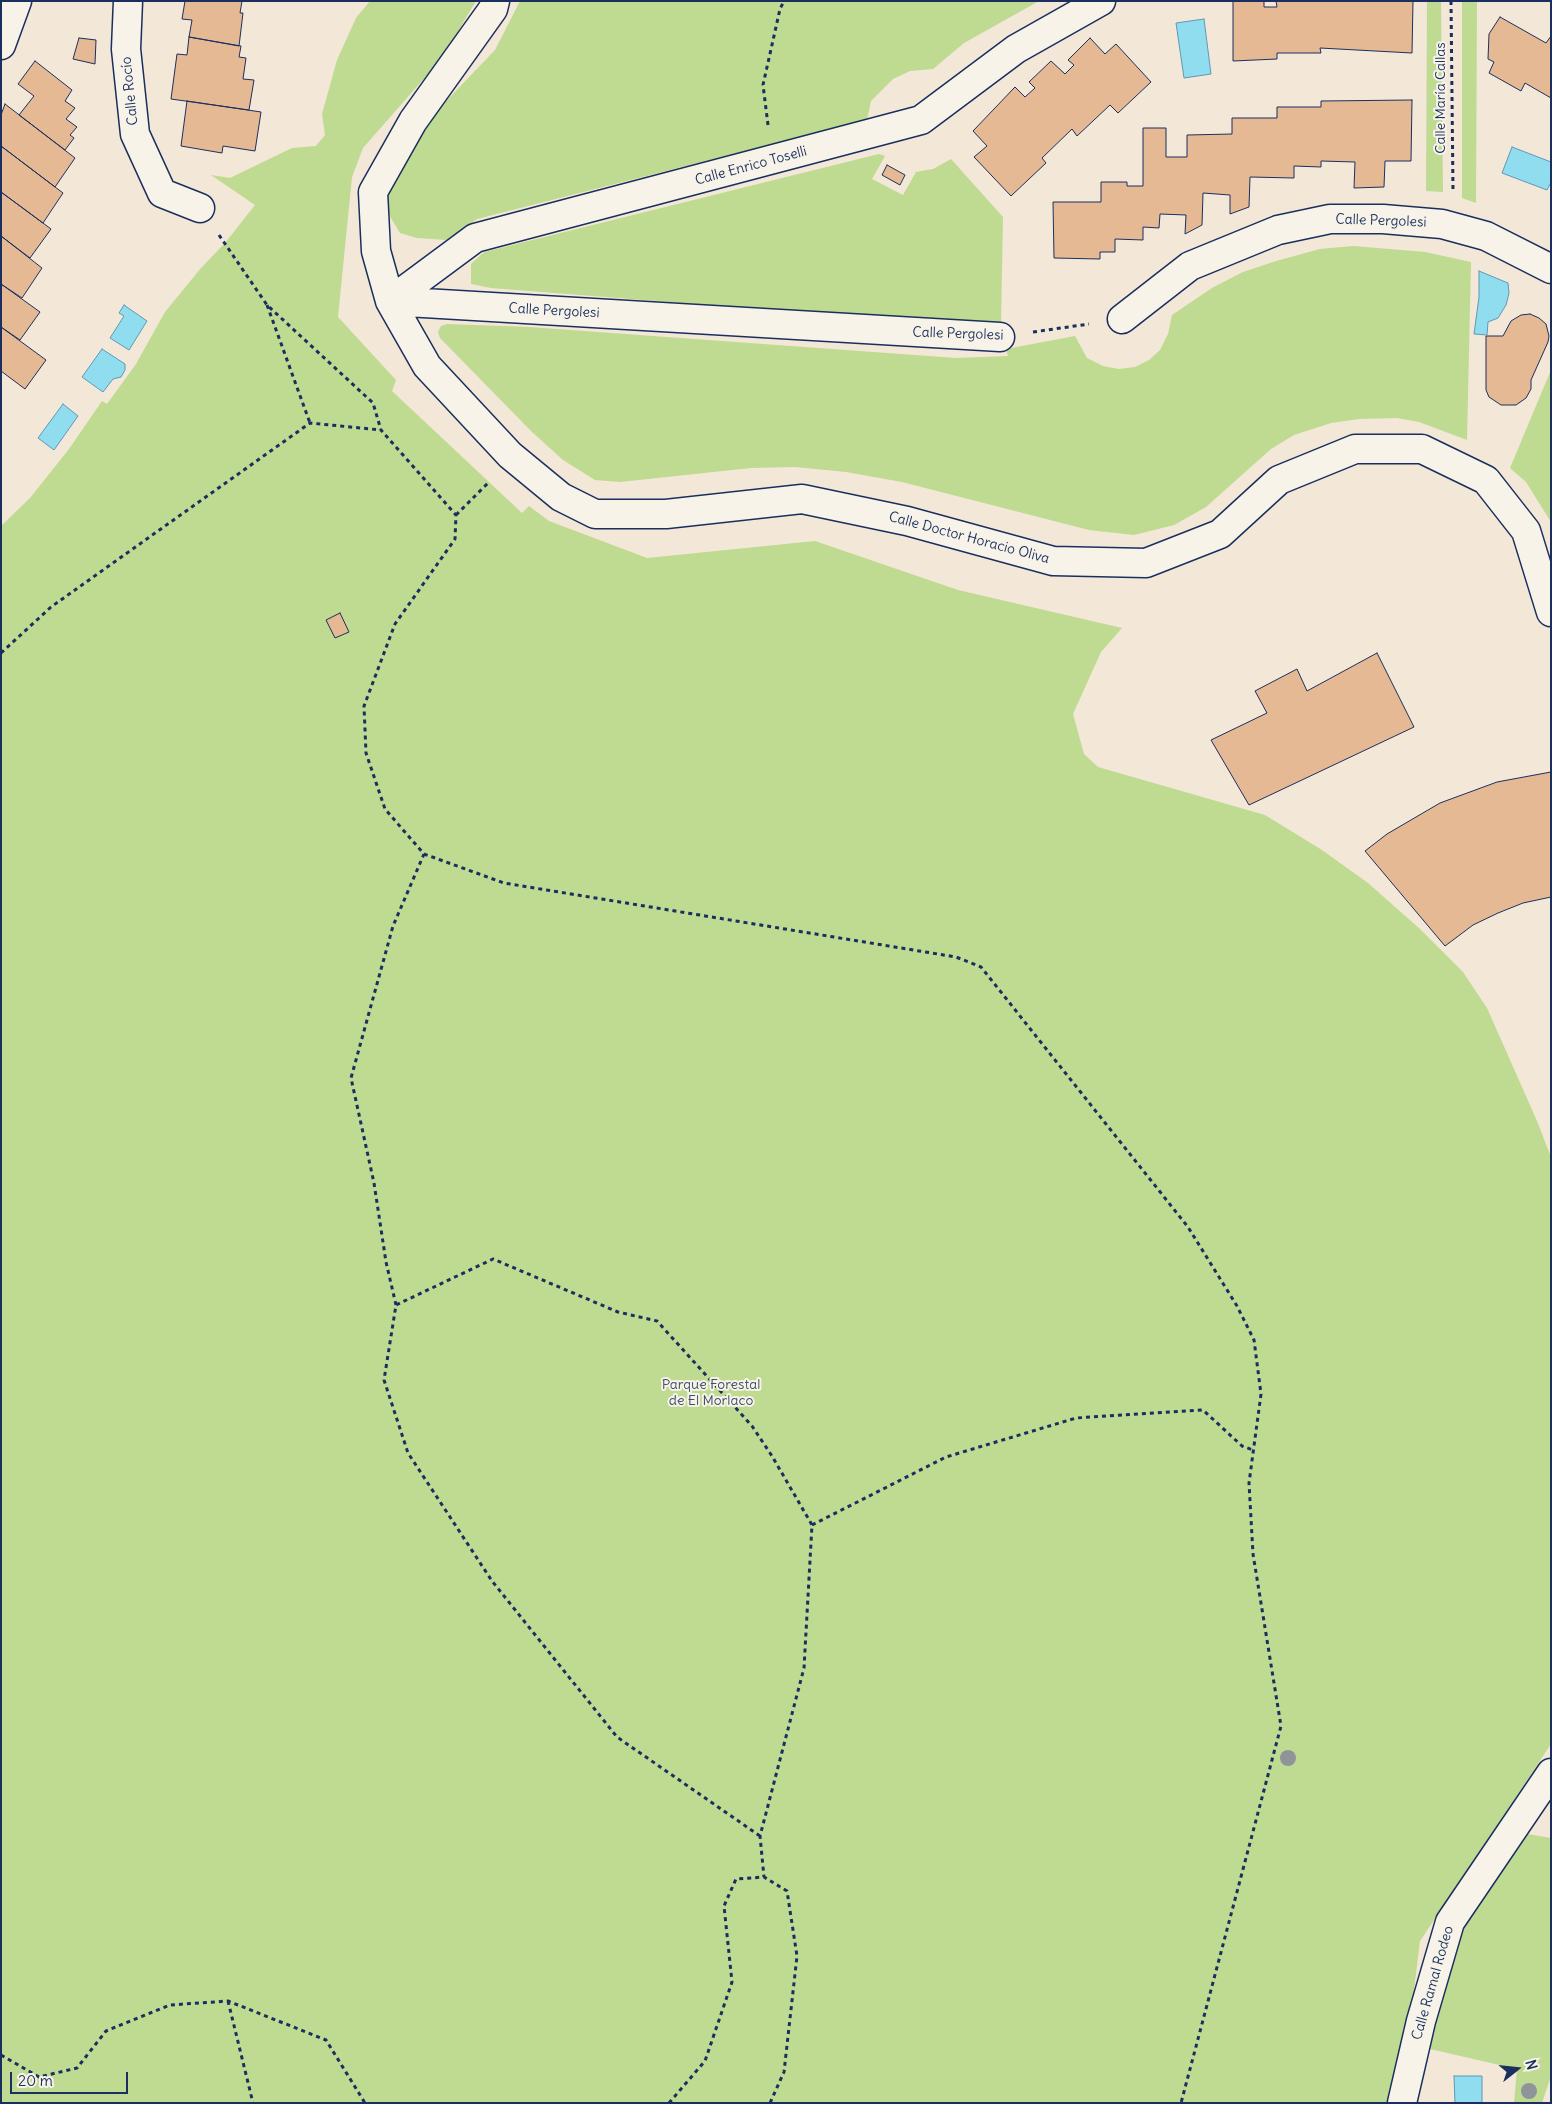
<!DOCTYPE html>
<meta charset="utf-8">
<style>
body{margin:0}
#map{position:relative;width:1552px;height:2104px;overflow:hidden;background:#f3e7d7;font-family:Delius,sans-serif}
canvas{display:block}
.frame{position:absolute;inset:0;border:2px solid #1b2f5e;pointer-events:none}
.north{position:absolute;left:1492px;top:2044px;width:50px;height:50px;-webkit-text-stroke:4px #f7f3e8;paint-order:stroke;rotate:74deg;font-size:14px;font-weight:700;line-height:20px;text-align:center;color:#1b2f5e}
.north::after{content:'';display:block;margin:auto;width:18px;height:22px;background:#1b2f5e;clip-path:polygon(50% 0,100% 100%,50% 72%,0 100%)}
.scale{position:absolute;left:10px;top:2072px;width:118px;height:22px;box-sizing:border-box;border:2px solid #1b2f5e;border-top:0;padding-left:6px;font-size:15px;line-height:18px;white-space:nowrap;color:#1b2f5e;-webkit-text-stroke:4px #f7f3e8;paint-order:stroke}
</style>
<div id="map">
<canvas width="1552" height="2104"></canvas>
<div class="frame"></div>
<div class="north">N</div>
<div class="scale">20 m</div>
</div>
<script>
const ctx = document.querySelector('canvas').getContext('2d');
ctx.lineJoin = 'round';
function paint(path, color) {
  ctx.fillStyle = color;
  ctx.fill(path, 'evenodd');
}
function toPath(rows) {
  const path = new Path2D();
  for (const r of rows) {
    path.moveTo(r[0], r[1]);
    for (let i = 2; i < r.length; i += 2) path.lineTo(r[i], r[i + 1]);
  }
  return path;
}
function strokePath(path, color, width, dash) {
  ctx.strokeStyle = color;
  ctx.lineWidth = width;
  ctx.lineCap = dash ? 'butt' : 'round';
  ctx.setLineDash(dash || []);
  ctx.stroke(path);
}
function label(font, color, halo, rows, align = 'center') {
  ctx.font = font + ' Delius,sans-serif';
  ctx.lineWidth = 4;
  ctx.setLineDash([]);
  ctx.textBaseline = 'middle';
  ctx.strokeStyle = halo;
  ctx.fillStyle = color;
  for (const [text, x, y, turn = 0] of rows) {
    ctx.save();
    ctx.translate(x, y);
    ctx.rotate((+turn || 0) * Math.PI / 180);
    ctx.textAlign = isNaN(turn) ? turn : align;
    if (halo) ctx.strokeText(text, 0, 0);
    ctx.fillText(text, 0, 0);
    ctx.restore();
  }
}
paint(toPath([
 [370,1,476,1,442,58,363,148,352,177,338,317,396,380,392,391,522,513,529,506,549,521,647,558,815,541,958,590,1122,628,1101,652,1073,714,1084,754,1098,767,1265,815,1322,850,1368,883,1420,929,1463,972,1487,1008,1537,1121,1551,1157,1551,1744,1420,1941,1409,2031,1390,2103,1,2103,1,526,30,498,69,449,102,401,107,404,136,364,165,312,201,268,225,243,255,205,211,175,230,178,292,148,316,146,325,135,322,114,337,60,356,18],
 [520,1,1039,1,964,43,933,69,910,71,893,79,871,101,867,120,477,219,446,240,417,238,400,233,389,215,387,191,428,120,495,50],
 [1427,1,1441,1,1443,192,1426,191],
 [1462,1,1477,1,1476,203,1462,198],
 [879,154,885,156,872,179,903,195,916,172,933,169,951,159,1003,217,1001,322,961,325,491,288,471,284,471,264,484,252],
 [1353,246,1425,252,1471,262,1467,440,1419,422,1397,418,1359,419,1331,423,1294,435,1271,449,1206,507,1174,525,1134,535,1089,530,902,482,846,472,795,467,751,468,620,482,595,480,563,460,531,431,440,338,438,332,441,326,447,324,529,327,956,358,1008,356,1006,349,1075,336,1087,358,1103,366,1119,369,1135,367,1149,360,1160,350,1168,334,1172,315,1212,288,1243,272,1276,261,1320,249],
 [1551,370,1551,522,1526,482,1510,468],
 [1522,1833,1551,1838,1551,2076,1542,2103,1514,2103,1517,2069,1430,2049,1442,1982,1455,1941,1479,1897]
]), '#bfda91');
const water = toPath([
 [1204,19,1211,74,1184,78,1176,23,1204,19],
 [1512,147,1551,162,1551,182,1547,190,1502,173,1512,147],
 [1479,271,1508,283,1509,293,1506,305,1498,318,1488,322,1487,335,1474,334,1479,297,1479,271],
 [124,305,147,321,129,350,110,338,124,316,119,313,124,305],
 [102,349,125,364,125,370,121,377,113,379,103,392,82,377,102,349],
 [63,404,78,416,54,450,38,438,63,404],
 [1454,2076,1482,2076,1482,2103,1455,2103,1454,2076]
]);
paint(water, '#8fddee');
strokePath(water, '#6197b4', 1);
const building = toPath([
 [185,1,242,1,240,13,243,13,239,46,189,37,192,20,182,19,185,1],
 [1233,1,1264,1,1264,7,1277,7,1276,1,1413,1,1412,53,1320,48,1321,53,1277,53,1277,59,1233,61,1233,1],
 [1500,17,1546,43,1551,36,1551,98,1525,83,1521,91,1489,73,1494,62,1488,59,1489,34,1500,17],
 [189,37,241,46,239,57,246,58,243,79,254,80,249,110,171,99,177,54,187,55,189,37],
 [79,38,96,40,95,64,73,59,79,38],
 [1090,38,1105,54,1116,44,1151,82,1118,113,1110,105,1077,136,1072,129,1042,158,1046,163,1011,196,974,157,987,146,973,131,1015,87,1025,97,1035,88,1029,82,1051,61,1065,74,1074,65,1068,60,1090,38],
 [35,61,72,90,65,101,75,108,66,119,77,127,70,135,74,138,65,150,19,115,34,96,18,84,35,61],
 [1412,100,1411,161,1385,161,1384,187,1354,188,1355,162,1321,161,1321,167,1294,166,1294,178,1250,177,1249,207,1230,214,1230,195,1203,193,1202,225,1185,234,1186,215,1160,214,1159,228,1143,227,1143,240,1115,239,1115,252,1100,252,1100,259,1054,258,1053,202,1101,202,1101,182,1127,182,1127,186,1143,186,1143,128,1166,128,1166,157,1187,157,1187,135,1232,134,1232,118,1277,118,1277,107,1321,107,1321,101,1412,100],
 [187,101,261,112,255,151,223,146,222,153,181,146,187,101],
 [5,104,75,158,55,187,1,146,1,115,5,104],
 [1,146,63,193,43,223,1,192,1,146],
 [887,165,905,175,900,185,882,175,887,165],
 [1,192,51,229,30,258,1,236,1,192],
 [1,236,42,268,22,298,1,284,1,236],
 [1,284,40,312,20,340,1,327,1,284],
 [1530,314,1539,318,1546,324,1549,336,1548,342,1531,380,1531,389,1526,398,1516,405,1501,405,1489,397,1486,390,1486,336,1503,336,1511,321,1521,315,1530,314],
 [1,327,46,360,25,389,1,371,1,327],
 [340,613,349,632,335,638,326,620,340,613],
 [1377,653,1414,727,1249,805,1211,740,1267,713,1255,691,1297,669,1307,691,1377,653],
 [1551,772,1551,897,1523,903,1498,913,1473,925,1445,946,1365,851,1387,834,1440,803,1497,782,1551,772]
]);
paint(building, '#e4b994');
strokePath(building, '#1b2f5e', 1);
const street = toPath([
 [128,1,126,49,135,134,162,193,200,208],
 [495,1,493,9,413,121,373,192,376,251,390,301,427,366,510,455,561,497,595,514,666,514,802,499,907,521,1053,561,1146,563,1220,534,1279,480,1355,449,1422,449,1486,480,1526,531,1551,612],
 [1,45,17,1],
 [390,301,475,238,921,120,1016,49,1101,1],
 [390,301,1000,337],
 [1122,319,1190,266,1278,230,1330,219,1383,219,1442,224,1486,236,1551,269],
 [1402,2103,1421,2021,1450,1922,1551,1773]
]);
strokePath(street, '#1b2f5e', 31);
strokePath(toPath([
 [1451,1,1453,191],
 [768,125,763,85,780,9,784,1],
 [219,235,267,305,373,403,381,430,456,515,455,539,395,624,364,706,366,753,385,809,424,854,504,883,956,957,981,967,1188,1227,1237,1306,1254,1340,1261,1394,1249,1483,1253,1554,1281,1726,1181,2103],
 [267,305,310,423],
 [1033,332,1089,324],
 [456,515,489,482],
 [1,653,51,607,310,423,381,430],
 [396,1305,386,1262,374,1183,351,1078,393,926,424,854],
 [812,1525,946,1457,1076,1418,1203,1410,1242,1446,1253,1450],
 [760,1836,617,1737,492,1581,408,1453,384,1380,396,1305,493,1259,618,1312,657,1321,752,1426,772,1456,812,1525,804,1668,760,1836,764,1877],
 [228,2001,253,2103],
 [1,2055,39,2077,77,2068,106,2031,170,2005,228,2001,326,2040,365,2103],
 [669,2103,705,2061,732,1982,724,1906,736,1879,764,1877,787,1891,797,1956,784,2072,770,2103]
]), '#1b2f5e', 3, [4, 4]);
strokePath(street, '#f7f3e8', 28);
ctx.fillStyle = '#8e949a';
for (const [x, y] of [
 [1288,1758],
 [1529,2091]
]) {
  ctx.beginPath();
  ctx.arc(x, y, 8, 0, 2 * Math.PI);
  ctx.fill();
}
label('14px', '#1b2f5e', '#f7f3e8', [
 ["Calle Rocío",130,91,-96],
 ["Calle María Callas",1441,98,-90],
 ["Calle Enrico Toselli",751,166,-15],
 ["Calle Pergolesi",1381,221,2],
 ["Calle Pergolesi",554,311,3],
 ["Calle Pergolesi",958,334,2],
 ["Calle Doctor Horacio Oliva",969,538,15],
 ["Calle Ramal Rodeo",1433,1983,-74]
]);
label('14px', '#3c5168', '#f7f3e8', [
 ["Parque Forestal",711,1385],
 ["de El Morlaco",711,1401]
]);
</script>
